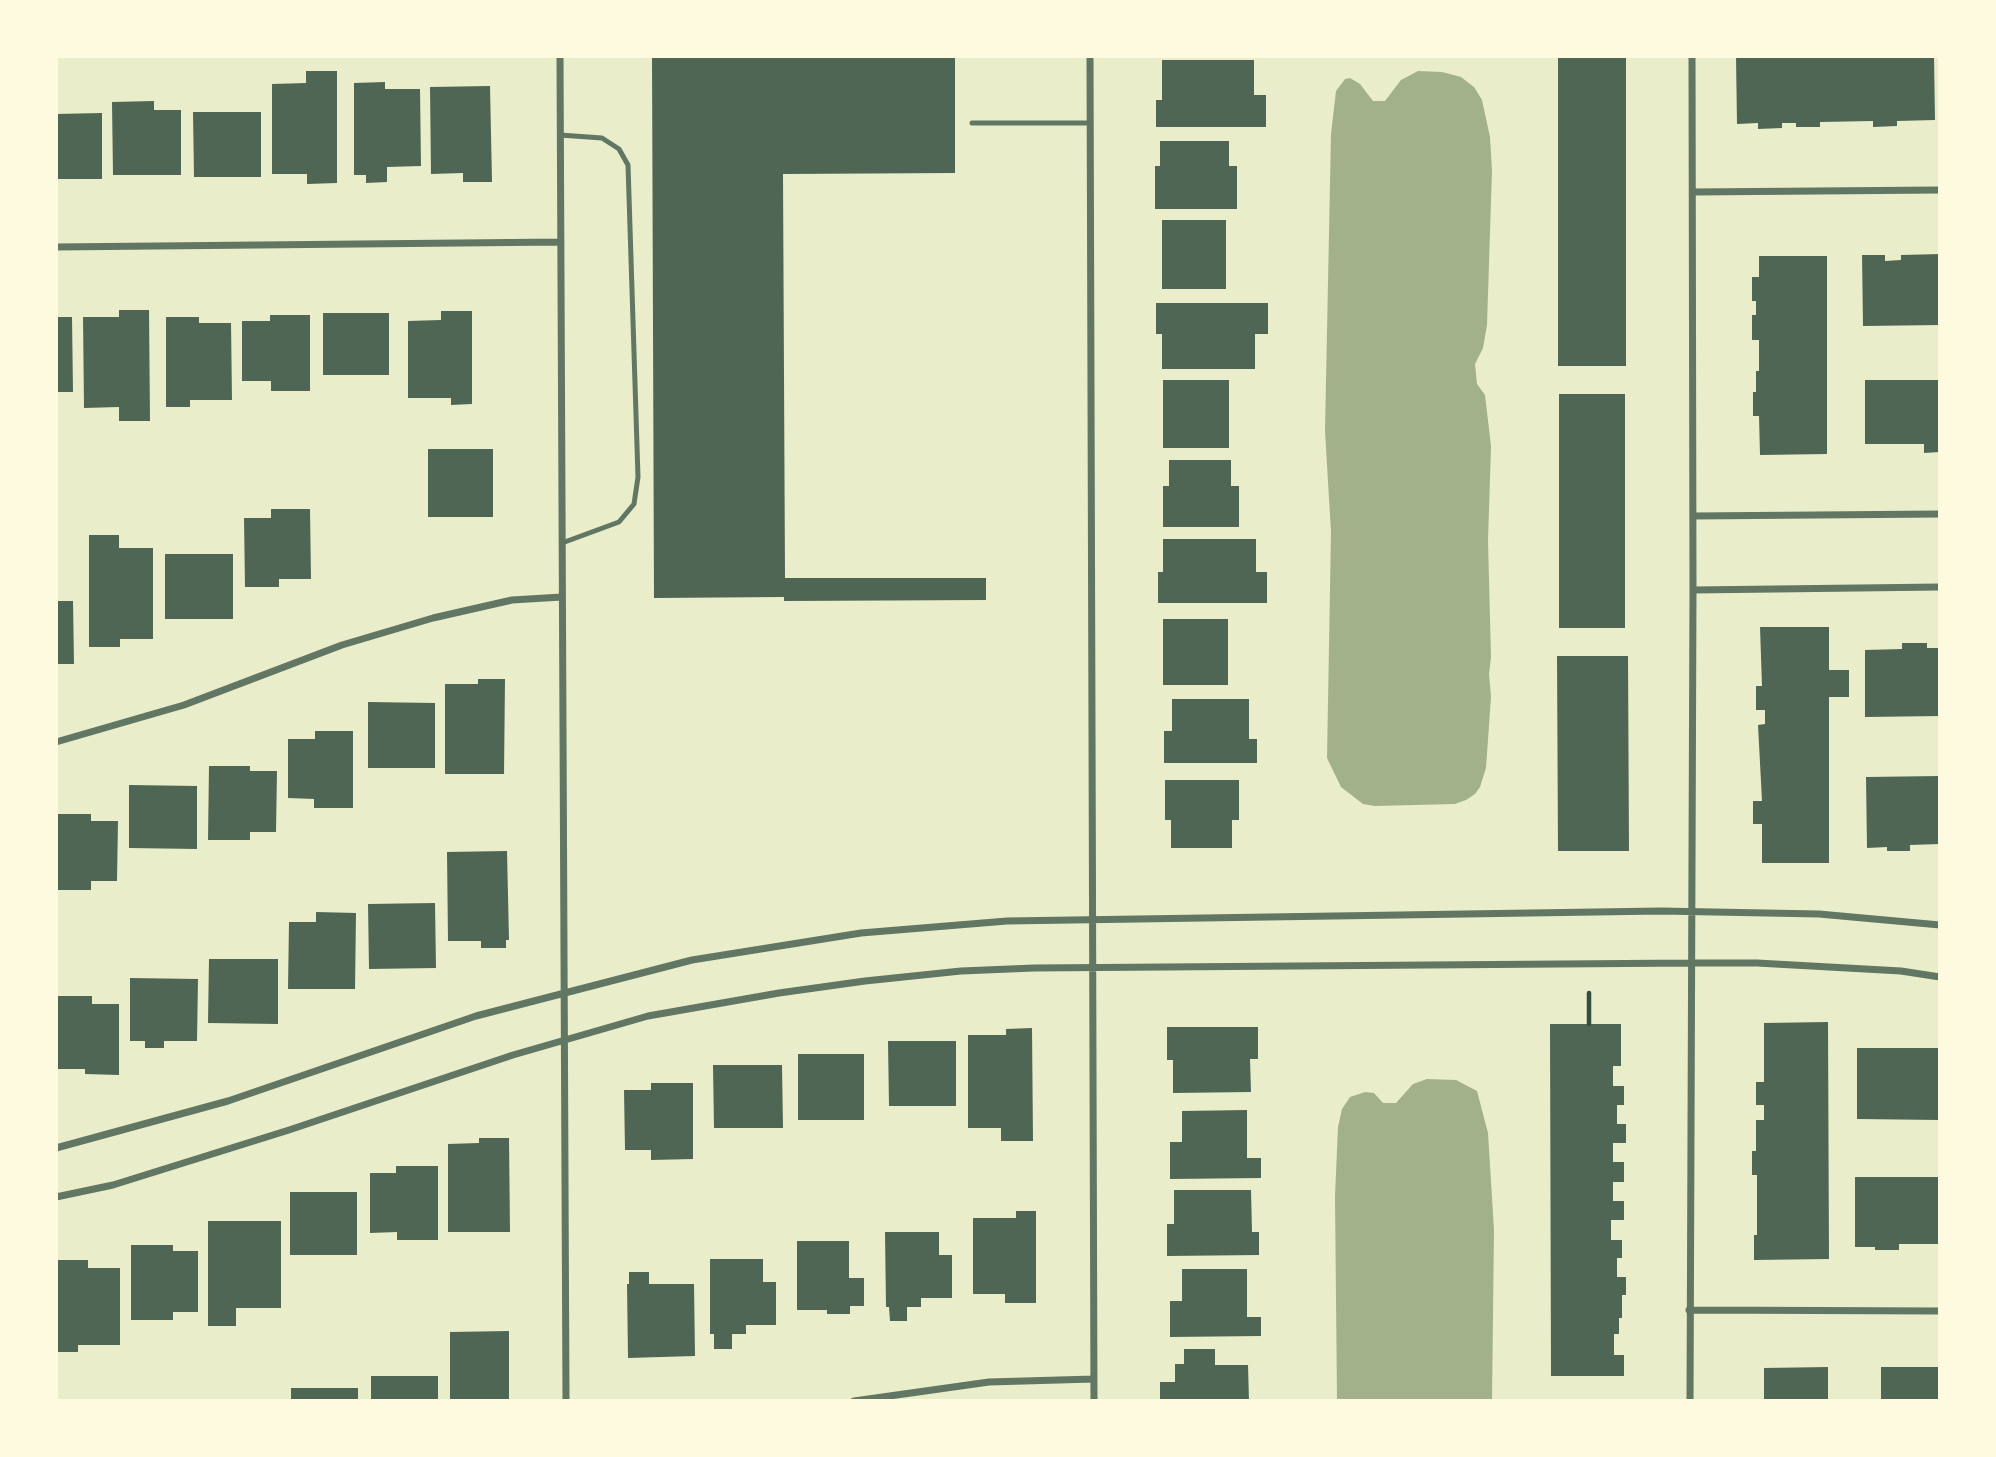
<!DOCTYPE html>
<style>
body{margin:0}
#map{position:relative;width:1996px;height:1457px;overflow:hidden;background:#e9edc9;font-family:"Libre Baskerville",serif}
canvas{display:block}
.frame{position:absolute;inset:0;border:58px solid #fefae0;pointer-events:none}
</style>
<div id="map">
<canvas width="1996" height="1457"></canvas>
<div class="frame"></div>
</div>
<script>
const ctx = document.querySelector('canvas').getContext('2d');
ctx.lineJoin = 'round';
function paint(path, color) {
  ctx.fillStyle = color;
  ctx.fill(path, 'evenodd');
}
function toPath(rows) {
  const path = new Path2D();
  for (const r of rows) {
    path.moveTo(r[0], r[1]);
    for (let i = 2; i < r.length; i += 2) path.lineTo(r[i], r[i + 1]);
  }
  return path;
}
function strokePath(path, color, width, dash) {
  ctx.strokeStyle = color;
  ctx.lineWidth = width;
  ctx.lineCap = dash ? 'butt' : 'round';
  ctx.setLineDash(dash || []);
  ctx.stroke(path);
}
paint(toPath([
 [1418,71,1442,72,1461,77,1474,87,1482,100,1490,137,1492,170,1487,325,1483,348,1475,364,1477,384,1485,395,1491,446,1488,541,1491,657,1489,674,1491,697,1486,768,1480,787,1475,794,1466,800,1455,804,1375,806,1363,804,1341,787,1327,758,1331,532,1325,431,1331,134,1336,91,1345,79,1350,78,1360,84,1373,101,1385,101,1401,80],
 [1427,1079,1456,1080,1477,1091,1488,1133,1494,1230,1492,1401,1337,1401,1335,1196,1338,1127,1342,1109,1350,1097,1365,1092,1374,1093,1383,1103,1396,1103,1413,1084]
]), '#a3b18a');
paint(toPath([
 [652,56,955,56,955,173,783,174,785,578,986,578,986,600,784,601,784,597,654,598],
 [1558,56,1626,56,1626,366,1558,366],
 [1736,56,1934,56,1935,120,1897,121,1897,126,1873,127,1873,121,1820,122,1820,127,1796,127,1796,123,1782,123,1782,128,1758,129,1758,123,1737,124],
 [1162,60,1254,60,1254,95,1266,95,1266,127,1156,127,1156,100,1162,100],
 [306,71,337,71,337,183,307,184,307,174,272,174,272,84,306,83],
 [385,82,385,89,420,89,421,166,387,167,387,182,366,183,366,175,354,175,354,83],
 [490,86,492,182,463,182,463,173,431,174,430,87],
 [154,101,154,110,181,110,181,175,113,175,112,102],
 [193,112,261,112,261,177,194,177],
 [102,113,102,179,56,179,56,114],
 [1160,141,1229,141,1229,166,1237,166,1237,209,1155,209,1155,166,1160,166],
 [1162,220,1226,220,1226,289,1162,289],
 [1940,254,1940,325,1863,326,1862,255,1885,255,1885,261,1901,260,1901,255],
 [1759,256,1827,256,1827,454,1760,455,1759,416,1753,416,1753,392,1756,392,1756,371,1759,371,1759,340,1752,340,1752,315,1756,315,1756,301,1752,301,1752,277,1759,277],
 [1156,303,1268,303,1268,334,1255,334,1255,369,1162,369,1162,334,1156,334],
 [119,310,149,310,150,421,119,421,119,407,84,408,83,317,119,317],
 [441,311,472,311,472,404,451,405,451,398,408,398,408,321,441,320],
 [323,313,389,313,389,375,323,375],
 [270,315,310,315,310,391,271,391,271,381,242,381,242,321,270,321],
 [56,317,72,317,73,392,56,392],
 [166,317,199,317,199,323,231,323,232,400,190,400,190,407,166,407],
 [1163,380,1229,380,1229,448,1163,448],
 [1865,380,1940,380,1940,452,1924,453,1924,444,1865,444],
 [1559,394,1625,394,1625,628,1559,628],
 [428,449,493,449,493,517,428,517],
 [1169,460,1231,460,1231,486,1239,486,1239,527,1163,527,1163,486,1169,486],
 [271,509,310,509,311,579,279,579,279,587,245,587,244,518,271,518],
 [89,535,119,535,119,548,153,548,153,639,120,639,120,647,89,647],
 [1163,539,1256,539,1256,572,1267,572,1267,603,1158,603,1158,572,1163,572],
 [165,554,233,554,233,619,165,619],
 [56,601,73,601,74,664,56,664],
 [1163,619,1228,619,1228,685,1163,685],
 [1760,627,1829,627,1829,670,1849,670,1849,697,1829,697,1829,863,1762,863,1762,824,1753,824,1753,801,1762,801,1758,725,1765,724,1765,710,1756,710,1756,686,1762,686],
 [1902,643,1927,643,1927,648,1940,648,1940,716,1865,717,1865,650,1902,649],
 [1557,656,1628,656,1629,851,1558,851],
 [478,679,505,679,504,774,445,774,445,684,478,684],
 [1172,699,1249,699,1249,739,1257,739,1257,763,1164,763,1164,731,1172,731],
 [368,702,435,703,435,768,368,768],
 [315,731,353,731,353,808,314,808,314,799,288,798,288,739,315,739],
 [209,766,250,766,250,771,277,771,276,832,250,832,250,840,208,840],
 [1940,776,1940,844,1910,845,1910,851,1887,851,1887,847,1867,848,1866,777],
 [1165,780,1239,780,1239,820,1232,820,1232,848,1171,848,1171,820,1165,820],
 [129,785,197,786,197,849,129,848],
 [56,814,91,814,91,821,118,821,117,881,91,881,91,890,56,890],
 [507,851,509,940,506,940,506,948,481,948,481,941,448,941,447,852],
 [435,903,436,968,369,969,368,904],
 [316,912,356,913,355,989,288,989,289,922,316,922],
 [209,959,278,959,278,1024,208,1023],
 [130,978,198,979,197,1041,164,1041,164,1048,145,1048,145,1041,130,1041],
 [56,996,92,996,92,1004,119,1004,119,1075,85,1074,85,1069,56,1069],
 [1828,1022,1829,1259,1754,1260,1754,1235,1757,1235,1757,1175,1752,1175,1752,1151,1756,1151,1756,1120,1764,1120,1764,1105,1756,1105,1756,1082,1764,1082,1764,1023],
 [1550,1024,1621,1024,1621,1066,1613,1066,1613,1086,1624,1086,1624,1105,1617,1105,1617,1124,1626,1124,1626,1143,1613,1143,1613,1162,1624,1162,1624,1182,1613,1182,1613,1201,1624,1201,1624,1220,1611,1220,1611,1240,1622,1240,1622,1258,1617,1258,1617,1277,1626,1277,1626,1295,1622,1295,1622,1318,1619,1318,1619,1334,1614,1334,1614,1355,1624,1355,1624,1376,1551,1376],
 [1167,1027,1258,1027,1258,1059,1250,1059,1251,1092,1173,1093,1173,1060,1167,1060],
 [1032,1028,1033,1141,1001,1141,1001,1128,968,1128,968,1035,1006,1035,1006,1029],
 [888,1041,956,1041,956,1106,889,1106],
 [1857,1048,1940,1048,1940,1120,1857,1119],
 [798,1054,864,1054,864,1120,798,1120],
 [713,1065,782,1065,783,1128,714,1128],
 [651,1083,693,1083,693,1159,651,1160,651,1150,625,1150,624,1090,651,1090],
 [1247,1110,1247,1158,1261,1158,1261,1178,1170,1179,1170,1142,1182,1142,1182,1111],
 [479,1138,509,1138,510,1232,448,1232,448,1144,479,1143],
 [396,1166,438,1166,438,1240,397,1240,397,1232,370,1233,370,1173,396,1173],
 [1855,1177,1940,1177,1940,1244,1899,1244,1899,1250,1875,1250,1875,1247,1855,1247],
 [1174,1190,1251,1190,1252,1232,1259,1232,1259,1255,1167,1256,1167,1224,1174,1224],
 [290,1192,357,1192,357,1255,290,1255],
 [1016,1211,1036,1211,1036,1303,1005,1303,1005,1294,973,1294,973,1218,1016,1218],
 [208,1221,281,1221,281,1308,236,1308,236,1326,208,1326],
 [885,1232,939,1232,939,1255,952,1255,952,1298,921,1298,921,1307,907,1307,907,1321,890,1321,889,1307,886,1307],
 [797,1241,849,1241,849,1278,864,1278,864,1306,850,1306,850,1314,827,1314,827,1310,797,1310],
 [131,1245,173,1245,173,1251,198,1251,198,1312,173,1312,173,1320,131,1320],
 [710,1259,763,1259,763,1282,776,1282,776,1325,746,1325,746,1334,732,1334,732,1349,714,1349,714,1334,710,1334],
 [56,1260,88,1260,88,1268,120,1268,120,1345,78,1345,78,1352,56,1352],
 [1182,1269,1247,1269,1247,1317,1261,1317,1261,1336,1170,1337,1170,1301,1182,1301],
 [629,1272,649,1272,649,1284,694,1284,695,1356,628,1358,627,1284,629,1284],
 [509,1331,509,1401,450,1401,450,1332],
 [1184,1349,1215,1349,1215,1365,1248,1365,1249,1401,1160,1401,1160,1382,1175,1382,1175,1364,1184,1364],
 [1828,1367,1828,1401,1764,1401,1764,1368],
 [1881,1367,1940,1367,1940,1401,1881,1401],
 [371,1376,438,1376,438,1401,371,1401],
 [291,1388,358,1388,358,1401,291,1401]
]), '#4f6655');
strokePath(toPath([
 [1589,993,1589,1024]
]), '#344e41', 4.5);
strokePath(toPath([
 [972,123,1090,123],
 [560,135,602,138,619,149,628,165,638,477,634,504,619,522,562,543]
]), '#617663', 5);
strokePath(toPath([
 [560,56,566,1401],
 [1090,56,1094,1401],
 [1694,192,1940,190],
 [56,247,561,242],
 [1693,516,1940,514],
 [1693,590,1940,587],
 [56,742,184,705,342,645,433,618,512,600,562,597],
 [56,1148,228,1101,476,1016,692,960,861,933,1007,921,1661,911,1819,914,1940,925],
 [56,1197,113,1185,289,1130,513,1055,648,1016,779,993,865,981,961,971,1034,968,1691,963,1757,963,1901,971,1940,977],
 [1689,1310,1940,1311],
 [854,1401,989,1382,1094,1379],
 [1690,1401,1693,590,1692,56]
]), '#617663', 7);
</script>
